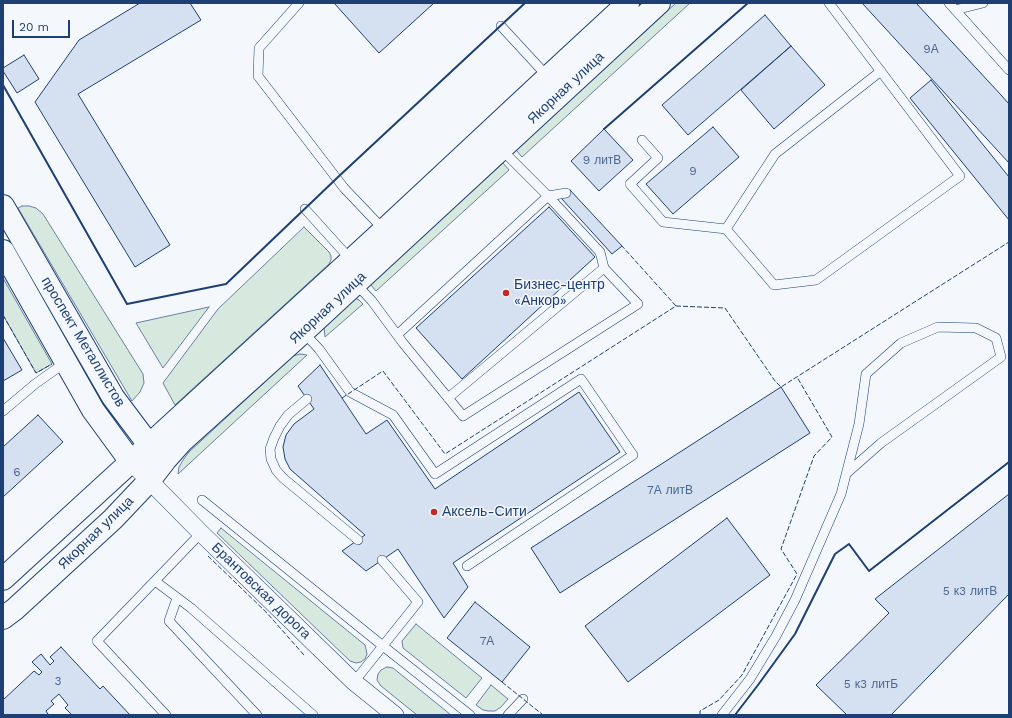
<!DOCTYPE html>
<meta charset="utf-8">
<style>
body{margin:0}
#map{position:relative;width:1012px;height:718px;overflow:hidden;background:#f4f7fb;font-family:"Work Sans",sans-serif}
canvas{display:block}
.frame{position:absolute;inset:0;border:4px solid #1d3f73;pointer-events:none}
.scale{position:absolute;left:12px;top:20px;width:58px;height:18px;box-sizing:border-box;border:2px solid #1d3f73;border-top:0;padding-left:5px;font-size:12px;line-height:14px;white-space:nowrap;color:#1d3f73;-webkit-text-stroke:3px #f4f7fb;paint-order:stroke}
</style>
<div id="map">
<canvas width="1012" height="718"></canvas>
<div class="frame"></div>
<div class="scale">20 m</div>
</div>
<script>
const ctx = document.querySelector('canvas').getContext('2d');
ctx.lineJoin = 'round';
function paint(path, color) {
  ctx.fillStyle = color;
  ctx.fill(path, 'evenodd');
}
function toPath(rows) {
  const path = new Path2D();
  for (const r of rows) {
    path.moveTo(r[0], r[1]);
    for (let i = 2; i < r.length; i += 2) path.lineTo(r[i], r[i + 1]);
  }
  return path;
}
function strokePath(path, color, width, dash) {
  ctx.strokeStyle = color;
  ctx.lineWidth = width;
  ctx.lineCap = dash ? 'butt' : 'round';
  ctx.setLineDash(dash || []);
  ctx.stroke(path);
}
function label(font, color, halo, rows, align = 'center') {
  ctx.font = font + ' "Work Sans",sans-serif';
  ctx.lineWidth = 3;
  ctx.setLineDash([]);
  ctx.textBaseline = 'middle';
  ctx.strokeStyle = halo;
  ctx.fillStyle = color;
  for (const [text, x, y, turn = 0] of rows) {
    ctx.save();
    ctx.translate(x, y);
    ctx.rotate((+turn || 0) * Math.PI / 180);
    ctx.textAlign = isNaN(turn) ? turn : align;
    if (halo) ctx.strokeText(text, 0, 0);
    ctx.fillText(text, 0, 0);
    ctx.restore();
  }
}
const green = toPath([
 [676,3,690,3,522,157,516,150,676,3],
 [503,163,509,170,376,291,370,284,503,163],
 [22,206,29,206,36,208,43,214,143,374,144,383,140,392,132,401,18,208,22,206],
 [304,227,329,252,331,256,331,260,329,264,175,405,163,383,218,309,304,227],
 [3,278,52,364,36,373,3,315,3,278],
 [355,298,359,300,363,304,325,337,324,326,355,298],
 [209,307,163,368,136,323,209,307],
 [300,354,307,355,178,474,179,467,183,460,189,452,293,356,300,354],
 [221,528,365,645,366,649,367,654,365,659,361,662,356,663,350,661,217,533,221,528],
 [416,624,482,678,466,698,403,648,402,641,416,624],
 [387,667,393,668,451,715,417,715,381,686,377,680,378,674,381,670,387,667],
 [491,685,508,699,501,707,495,711,488,711,483,710,476,705,491,685]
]);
paint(green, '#d7e8df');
strokePath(green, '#687fa3', 1);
const building = toPath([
 [140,3,190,3,201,20,78,94,170,245,135,267,35,102,79,40,140,3],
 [334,3,434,3,379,53,334,3],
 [862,3,916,3,1001,95,1009,104,1009,163,862,3],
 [765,15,791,46,688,135,662,105,765,15],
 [791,46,825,85,774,129,741,90,791,46],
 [24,55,39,79,17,93,3,71,3,68,24,55],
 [931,80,1009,177,1009,220,910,98,931,80],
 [713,127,739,157,673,214,646,184,713,127],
 [604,129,633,160,599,191,571,161,604,129],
 [570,190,622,246,612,254,561,198,570,190],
 [549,207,595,257,462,379,416,328,549,207],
 [3,338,22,370,3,381,3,338],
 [320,365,366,434,387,420,435,489,579,392,620,452,453,563,468,587,444,618,398,549,366,571,342,551,365,535,290,469,285,459,283,447,286,435,294,424,314,409,298,386,320,365],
 [781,387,810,433,560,593,531,548,781,387],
 [38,415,63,442,3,497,3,447,38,415],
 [1009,494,1009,594,891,715,847,715,816,685,889,613,875,599,1009,494],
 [727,518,770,575,628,682,585,626,727,518],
 [475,602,530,647,502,682,447,638,475,602],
 [61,647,100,689,103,686,130,715,72,715,65,708,68,705,59,694,51,701,54,704,46,711,48,714,47,715,3,715,3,700,34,671,39,675,42,672,32,662,41,654,50,665,54,661,50,657,61,647]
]);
paint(building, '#d5e0f0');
strokePath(building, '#1d3f73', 1);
const service = toPath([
 [299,3,259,48,258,76,344,188,385,231],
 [949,3,1009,70],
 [955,10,983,3],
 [501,26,548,77],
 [642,140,658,158,630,184,663,222,726,229,775,154,881,71],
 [501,149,548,196,600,252,604,268],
 [305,209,351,260],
 [726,229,774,285,816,280,960,176,829,3],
 [355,283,372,301,403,343,463,416,638,304,604,268,448,398],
 [303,332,319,349,350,392,393,415,435,474,581,379,633,455,467,566],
 [397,335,548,196,566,193],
 [307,399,288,415,280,426,274,438,270,449,271,459,276,470,283,478,358,540],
 [3,411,35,384,66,362],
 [202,500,383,646,470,715],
 [155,581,191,608,313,715],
 [177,598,169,621,257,715],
 [354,682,418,602,382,560],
 [166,715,97,641,201,533],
 [508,715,523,699],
 [722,715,750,679,776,636,795,600,841,494,859,424,866,374,901,343,938,327,976,328,996,338,1001,357,881,443,847,473]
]);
const minor = toPath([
 [131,462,201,533,354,682,395,715]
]);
const tertiary = toPath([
 [3,206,113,397,149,445,149,460],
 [3,251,93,410,131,462],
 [3,579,384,230,548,77,628,3],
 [3,618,15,609,113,519,149,481,166,459,182,441,303,332,659,3]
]);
strokePath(service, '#1d3f73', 10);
strokePath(minor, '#1d3f73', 18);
strokePath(tertiary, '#1d3f73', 24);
strokePath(service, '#f4f7fb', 9);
strokePath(minor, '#f4f7fb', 17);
strokePath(tertiary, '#f4f7fb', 22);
strokePath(toPath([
 [676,306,725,308,775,381,781,387,1009,242],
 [3,315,36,373,52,364],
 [342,398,383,371,445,454,676,306,622,246],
 [208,556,266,612,304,655],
 [502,682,543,715],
 [700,715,700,711,719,700,742,675,797,574,781,549,814,456,832,437,797,377]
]), '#1d3f73', 1, [5, 2]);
strokePath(toPath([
 [3,85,127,304,226,284,337,178,525,3],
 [604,129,748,3],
 [735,715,758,685,795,634,835,554,849,544,869,571,1009,462]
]), '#1d3f73', 2);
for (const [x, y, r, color] of [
 [506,293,4,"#c62828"],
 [434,512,4,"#c62828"]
]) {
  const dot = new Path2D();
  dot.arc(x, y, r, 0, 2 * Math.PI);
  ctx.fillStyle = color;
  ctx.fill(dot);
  strokePath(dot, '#f4f7fb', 1.5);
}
label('12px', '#4b6792', null, [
 ["9А",931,49],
 ["9 литВ",602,160],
 ["9",693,171],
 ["6",17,472],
 ["7А литВ",670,490],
 ["5 к3 литВ",970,591],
 ["7А",487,641],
 ["3",58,681],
 ["5 к3 литБ",871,684]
]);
label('14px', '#1d3f73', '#f4f7fb', [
 ["Якорная улица",566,88,-43],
 ["Якорная улица",328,308,-43],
 ["проспект Металлистов",83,342,59],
 ["Якорная улица",96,533,-44],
 ["Брантовская дорога",261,591,44]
]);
label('14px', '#1d3f73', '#f4f7fb', [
 ["Бизнес-центр",514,285],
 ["«Анкор»",514,301],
 ["Аксель-Сити",442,512]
], 'left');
</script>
